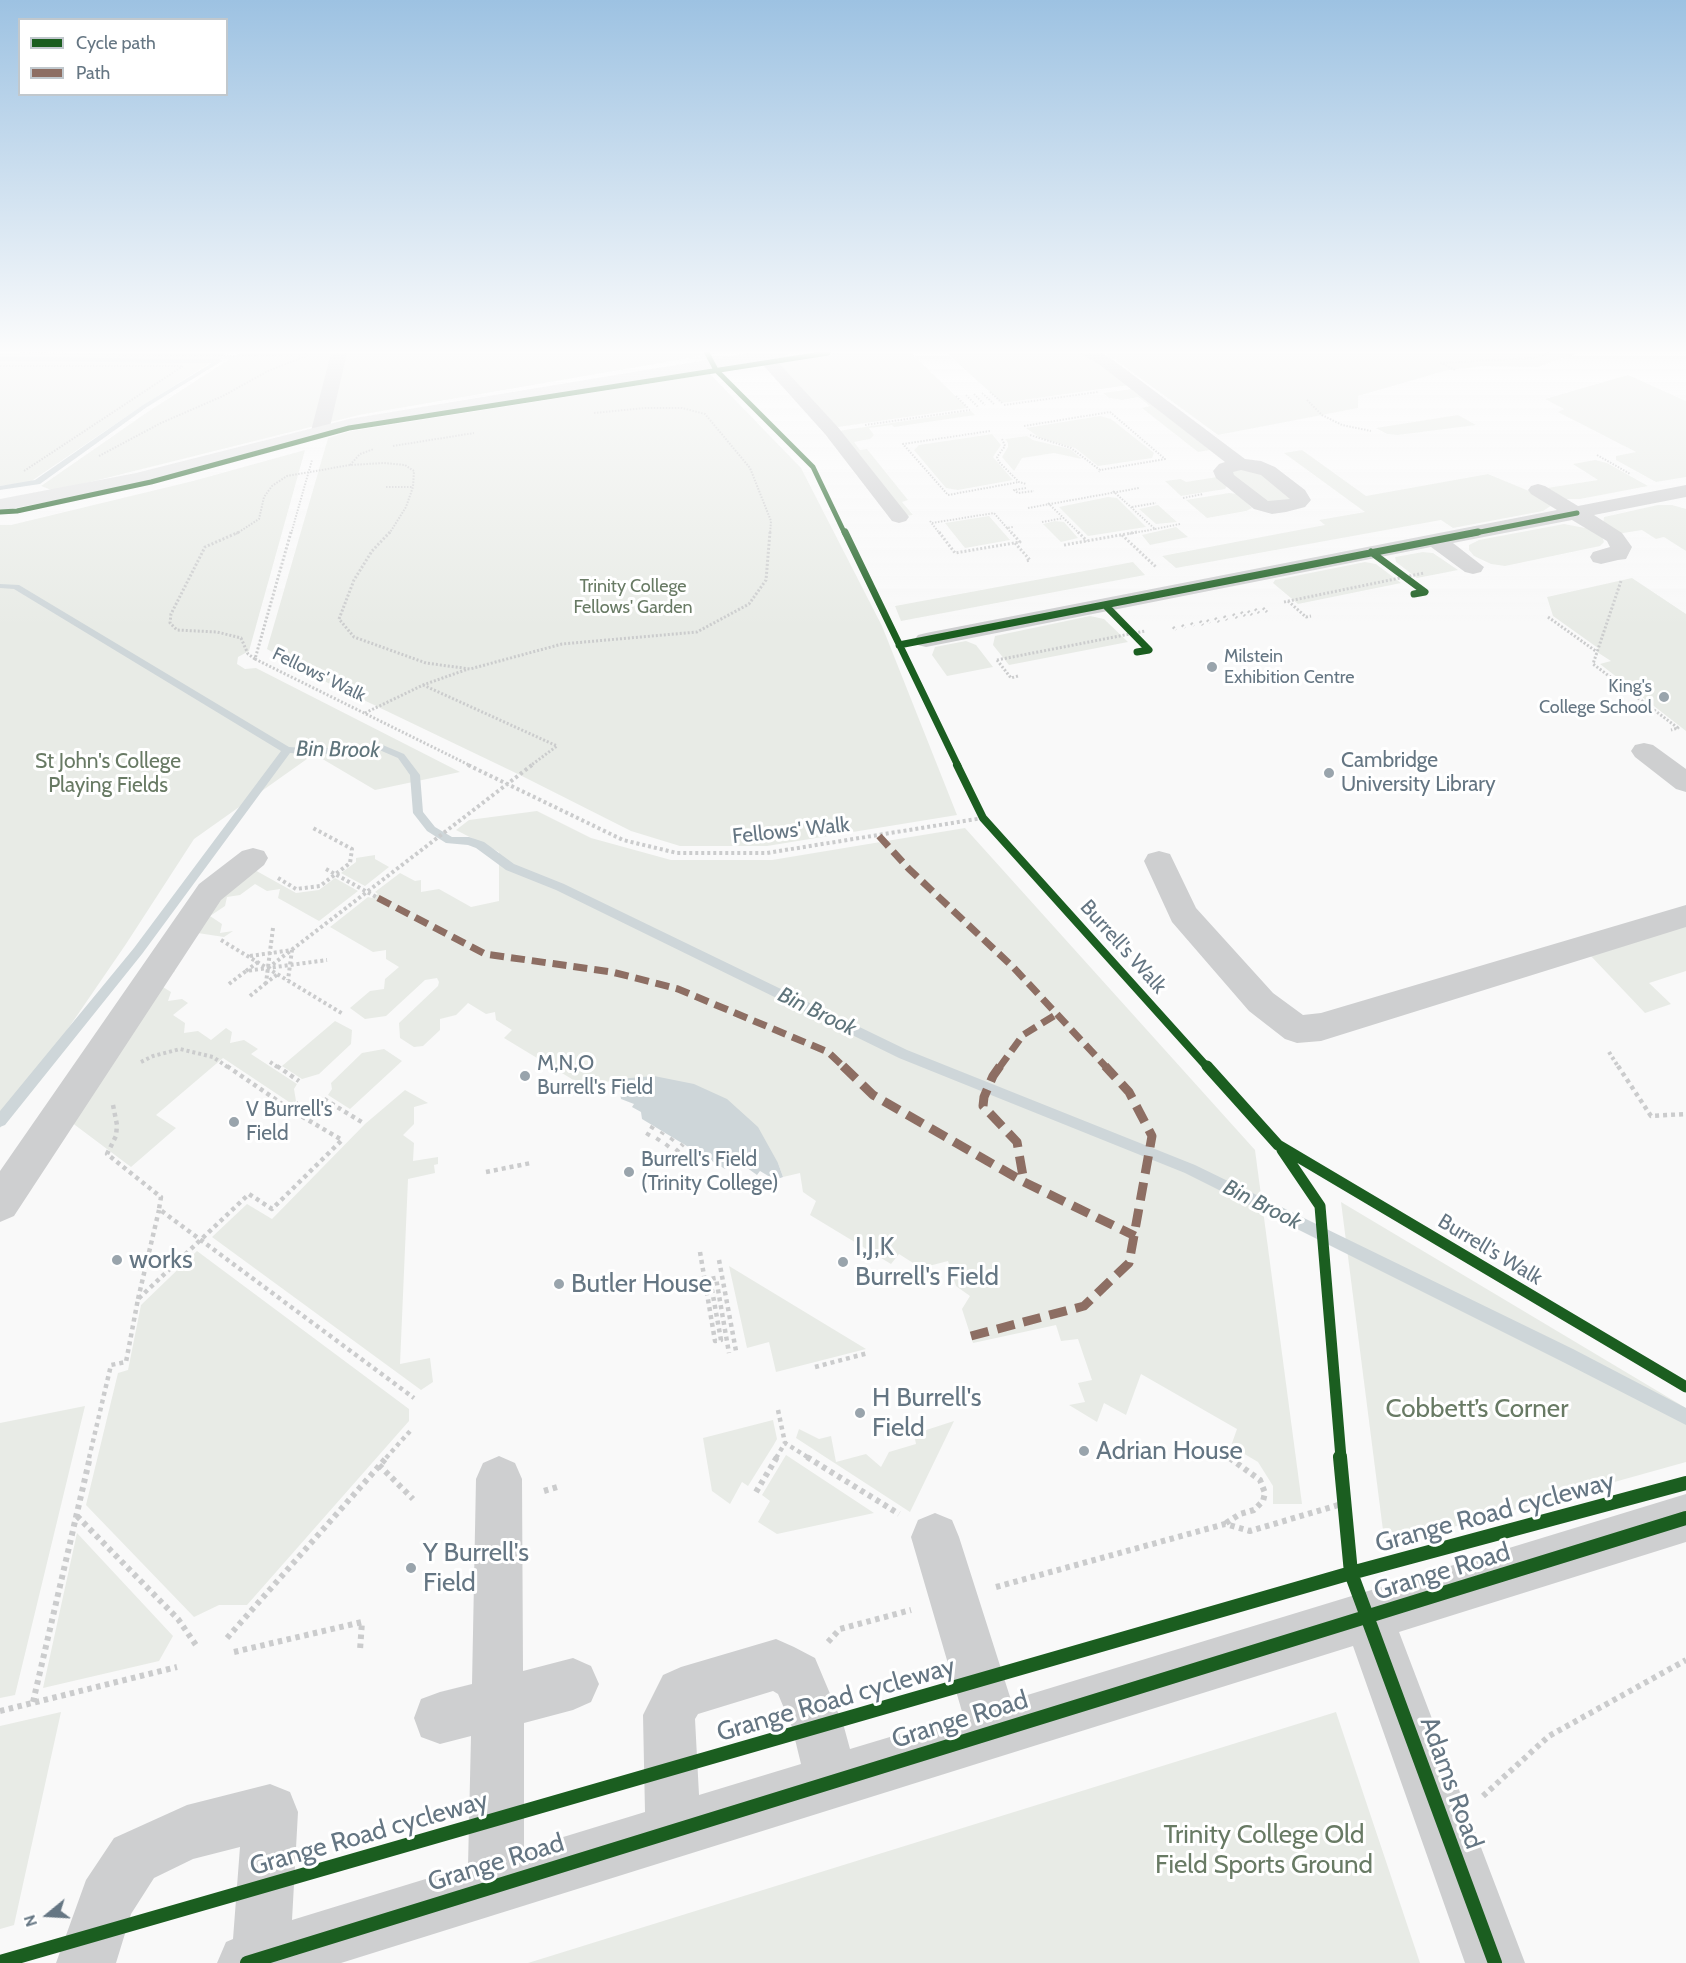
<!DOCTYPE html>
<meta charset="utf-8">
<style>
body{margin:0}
#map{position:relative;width:1686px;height:1963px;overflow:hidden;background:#f9f9f9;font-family:Cabin,sans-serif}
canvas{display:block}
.legend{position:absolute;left:18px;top:18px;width:210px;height:78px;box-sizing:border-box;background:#fff;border:2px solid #c1c8cd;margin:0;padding:8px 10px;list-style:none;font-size:18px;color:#657683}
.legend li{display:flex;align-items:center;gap:12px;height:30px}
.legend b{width:30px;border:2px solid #c1c8cd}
.north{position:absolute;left:18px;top:1885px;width:60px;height:60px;-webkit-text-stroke:4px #fff;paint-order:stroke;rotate:252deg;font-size:16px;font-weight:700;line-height:24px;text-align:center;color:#657683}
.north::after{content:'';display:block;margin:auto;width:21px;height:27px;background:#657683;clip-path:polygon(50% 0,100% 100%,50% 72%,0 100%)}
</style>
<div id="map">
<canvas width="1686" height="1963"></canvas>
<ul class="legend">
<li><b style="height:8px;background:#1b5e20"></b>Cycle path</li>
<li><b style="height:8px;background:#8d6e63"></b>Path</li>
</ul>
<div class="north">N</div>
</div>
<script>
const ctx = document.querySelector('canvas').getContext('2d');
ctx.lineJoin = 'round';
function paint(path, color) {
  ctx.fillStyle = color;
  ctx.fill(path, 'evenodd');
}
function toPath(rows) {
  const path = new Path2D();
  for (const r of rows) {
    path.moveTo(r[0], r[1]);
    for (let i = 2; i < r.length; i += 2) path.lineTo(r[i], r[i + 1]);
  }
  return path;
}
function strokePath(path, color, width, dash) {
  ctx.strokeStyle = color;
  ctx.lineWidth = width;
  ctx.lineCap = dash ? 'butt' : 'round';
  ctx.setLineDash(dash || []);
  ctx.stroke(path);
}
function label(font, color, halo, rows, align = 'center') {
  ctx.font = font + ' Cabin,sans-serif';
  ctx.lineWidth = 6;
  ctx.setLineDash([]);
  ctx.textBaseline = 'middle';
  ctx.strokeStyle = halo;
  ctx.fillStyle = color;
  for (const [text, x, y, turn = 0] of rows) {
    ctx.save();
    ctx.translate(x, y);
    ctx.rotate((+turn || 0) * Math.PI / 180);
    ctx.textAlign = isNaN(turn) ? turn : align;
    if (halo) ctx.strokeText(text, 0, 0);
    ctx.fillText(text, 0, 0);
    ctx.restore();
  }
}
paint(toPath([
 [0,353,226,353,142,406,30,482,0,486],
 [239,353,718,353,359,415,54,491,41,486,149,411],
 [839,353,911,353,968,408,838,427,777,363],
 [947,353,1078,353,1092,357,1129,385,1002,403],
 [1106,353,1577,353,1537,367,1482,366,1444,371,1358,396,1358,408,1218,435],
 [710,374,801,468,882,626,957,815,767,846,680,846,631,831,520,775,274,657,274,653,267,649,328,438,351,431],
 [1628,375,1686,401,1686,477,1656,482,1616,460,1616,456,1636,452,1558,412,1564,409,1545,399],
 [1132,389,1210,450,1198,452,1142,408,1150,406,1138,397,1122,400,1109,398,1103,393],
 [971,411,975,415,894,427,892,425,869,428,874,435,870,439,854,442,860,450,867,449,908,500,902,502,913,515,905,516,838,431],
 [1458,415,1476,425,1398,435,1387,434,1376,428],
 [1100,416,1111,419,1154,453,1152,458,1098,466,1075,448,1040,438,1026,428],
 [992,434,1001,445,993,457,1013,480,958,490,946,488,914,450,919,445],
 [1027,436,1033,440,1070,449,1082,459,1054,453,1022,458,1014,471,1002,457,1008,447,1008,443,1005,439],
 [305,450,249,651,238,657,237,664,245,669,256,668,460,772,375,790,314,754,194,839,126,944,0,1128,0,525,11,525,193,481],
 [1302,450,1366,496,1488,474,1529,491,1552,505,1543,511,1453,528,1441,520,1176,568,1162,556,1325,525,1319,520,1365,512,1284,453],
 [1595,460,1607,463,1648,486,1580,499,1566,499,1547,488,1598,480,1573,464],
 [1233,470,1255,470,1289,493,1291,500,1280,503,1262,500,1233,478],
 [1217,477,1227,486,1225,489,1181,496,1165,481,1181,479,1186,482],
 [1229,493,1238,494,1252,508,1246,511,1207,518,1186,500],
 [1108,497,1117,498,1146,527,1088,536,1059,507],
 [1158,505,1177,522,1156,524,1139,509],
 [1658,505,1672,505,1686,509,1686,551,1664,537,1656,539,1642,530,1617,534,1603,524,1604,517],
 [989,516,1010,540,965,548,945,523],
 [1055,521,1064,522,1078,538,1061,542,1043,524],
 [1564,524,1591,529,1602,536,1604,542,1600,546,1505,566,1491,564,1474,556,1469,550,1469,545,1479,540],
 [1176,527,1188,537,1150,545,1142,535],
 [1423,552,1433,553,1458,570,1417,578,1396,562,1395,557],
 [1133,562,1145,575,901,621,895,606],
 [1365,562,1376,564,1401,583,1298,604,1273,583,1275,580],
 [1632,578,1686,614,1686,731,1600,664,1611,661,1597,652,1598,648,1553,616,1547,597],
 [1090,616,1104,619,1128,642,1009,665,993,645,995,636],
 [966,641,976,645,993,667,947,676,932,655,935,647],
 [537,811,591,838,671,860,772,860,965,828,1255,1150,1302,1504,1273,1504,1273,1486,1258,1462,1231,1446,1237,1429,1141,1374,1126,1415,1104,1403,1097,1422,1069,1405,1085,1402,1078,1383,1092,1380,1078,1339,1061,1341,1056,1325,973,1343,962,1309,970,1296,956,1286,948,1261,921,1268,899,1254,891,1264,810,1215,816,1201,803,1192,800,1173,783,1177,778,1163,619,1079,585,1087,504,1038,512,1030,496,1020,495,1012,486,1014,468,1003,456,1015,440,1019,440,1030,423,1046,414,1047,400,1038,399,1023,438,986,439,982,437,978,425,980,386,1016,365,1019,350,1008,370,991,384,989,385,979,399,967,386,959,386,950,373,952,330,927,368,897,372,898,378,894,375,892,400,873,415,881,421,880,421,892,439,889,471,907,499,901,499,852,456,830,469,820],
 [375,855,375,859,389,867,365,886,341,873,356,862,356,858],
 [253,869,296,893,319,890,335,878,358,891,319,921,278,898,280,889,267,891,255,884,240,895,227,897,225,906,210,916,222,924,220,933,233,931,224,937,191,932,216,898],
 [1686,925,1686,971,1649,983,1671,1004,1645,1013,1589,954],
 [167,967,175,971,158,984,171,992,168,1001,182,999,188,1003,173,1015,185,1023,184,1033,198,1031,211,1040,226,1028,232,1032,230,1043,244,1040,258,1049,251,1054,297,1084,294,1089,296,1101,292,1104,223,1058,156,1115,176,1128,131,1167,67,1119],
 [335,1021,352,1030,351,1044,319,1074,302,1079,282,1066],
 [384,1049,402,1061,350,1109,328,1095,332,1089,331,1083,362,1053],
 [405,1090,428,1103,414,1107,414,1124,403,1135,414,1143,413,1161,438,1157,438,1164,434,1165,435,1173,408,1179,400,1364,430,1358,433,1382,421,1390,212,1237,247,1204,272,1219,365,1124],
 [1341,1202,1686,1408,1686,1462,1385,1546],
 [197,1251,409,1409,409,1421,247,1605,219,1605,194,1617,86,1505,118,1373,128,1370,141,1305],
 [729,1266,866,1349,776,1372,769,1342,747,1348],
 [85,1406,15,1695,0,1698,0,1423],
 [773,1420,777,1439,773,1446,748,1486,742,1482,730,1504,712,1491,703,1438],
 [954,1421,910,1512,796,1438,799,1429,819,1439,831,1436,836,1462,866,1454,881,1467,889,1452,916,1444,914,1434],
 [786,1455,874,1513,777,1534,758,1522,770,1501,762,1495],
 [77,1533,173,1636,159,1661,43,1688],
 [61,1712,14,1925,0,1929,0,1726],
 [1336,1712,1420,1963,528,1963]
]), '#e8ebe6');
paint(toPath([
 [654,1076,694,1084,727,1099,758,1127,778,1163,783,1177,775,1180,760,1171,757,1175,743,1165,725,1169,642,1119,641,1112,632,1107,634,1104,621,1099,618,1079]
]), '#ced6d9');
paint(toPath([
 [0,357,219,359,222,361,147,407,40,484,0,490,0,486,35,480,143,405,212,363,0,361,0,357],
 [0,584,19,585,289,747,316,749,378,743,404,754,420,775,423,812,435,827,452,837,469,837,484,842,514,864,564,884,907,1050,1195,1165,1573,1349,1686,1408,1686,1425,1561,1361,1185,1173,899,1058,556,890,506,870,476,848,468,845,446,843,427,831,413,813,410,775,398,758,377,749,316,755,290,753,142,954,5,1125,0,1127,0,1111,134,948,281,751,14,589,0,588,0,584]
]), '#ced6d9');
strokePath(toPath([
 [20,353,236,356,306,354],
 [0,366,183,366,24,471],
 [1455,370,1441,363,1534,358,1549,353],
 [990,392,1002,403],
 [982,393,994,404],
 [974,394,985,405],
 [966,395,978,407],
 [956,396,968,408],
 [1307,400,1322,415,1342,425,1371,431],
 [1004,405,1098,392],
 [594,413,645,408,682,408,705,414,750,468,771,521,770,534],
 [865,425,970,410],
 [1024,426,1110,412,1165,459,1100,470],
 [990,431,903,444,948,495,1019,482],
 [1030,435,1071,448,1100,470,1099,472],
 [1002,439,1005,446,997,457,999,462,1019,482,1026,484],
 [393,446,474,433],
 [1597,455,1630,474],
 [99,456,161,423,223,396,268,371,308,355],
 [350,465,360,454,374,449],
 [386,487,413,487],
 [1026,488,1014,490,1018,493,1034,491],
 [1113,491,1155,529,1128,534],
 [1183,498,1203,494],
 [1048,503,1080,534],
 [1132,507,1156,503],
 [1028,508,1139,488],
 [930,521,940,534],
 [1042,522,1064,518],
 [932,523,994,513,1007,528,1013,527],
 [1007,528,1012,534],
 [1155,529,1180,524],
 [236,534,259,519,264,497,272,486,287,476,350,465,384,463,405,465,414,471,413,487,406,507,389,534],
 [291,534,312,460]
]), '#cbcccd', 2, [1.5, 1.5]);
strokePath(toPath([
 [239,532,205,547,171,614,170,623,177,630,217,632,241,638,248,654,255,659],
 [291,532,255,659,471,766],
 [390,532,372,551,354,580,339,619,354,637,426,663,470,669,562,644,697,632,749,604,766,580,770,532],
 [939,532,955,553,1020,542,1011,532],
 [1078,532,1087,541],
 [1122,535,1156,567],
 [1015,543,1030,560,1026,561],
 [1064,545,1137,532],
 [1621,581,1593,664,1678,728,1671,730],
 [1288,601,1306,617,1311,616],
 [1284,602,1424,573],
 [1263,608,1267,612],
 [1255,609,1259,613],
 [1248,611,1252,615],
 [1241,612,1245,616],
 [1233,614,1237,618],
 [1224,616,1227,620],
 [1548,617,1597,652],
 [1215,618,1219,622],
 [1207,620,1210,623],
 [1200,621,1203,625],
 [1191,623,1194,626],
 [1182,625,1185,628],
 [1173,627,1176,630],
 [997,660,1145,631],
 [997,660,1011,678,1018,676],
 [423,685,557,746,530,766],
 [365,713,423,685,468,669]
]), '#cbcccd', 3, [2, 2]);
strokePath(toPath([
 [468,765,623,840,677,853,767,853,983,818],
 [326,869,378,898],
 [278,878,296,889,320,886,350,863,352,849,313,828],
 [273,928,266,983,278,974],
 [221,940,343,1014],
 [250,956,292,950,288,980],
 [258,962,246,971,327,960],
 [268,968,532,765],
 [229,984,246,971],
 [250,996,266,983],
 [1609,1052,1619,1068],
 [141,1062,153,1056,180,1049,213,1057,229,1068],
 [270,1062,279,1068]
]), '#cbcccd', 4, [3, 3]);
strokePath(toPath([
 [227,1066,291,1110],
 [277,1066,299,1081],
 [1618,1066,1651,1116,1686,1114],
 [324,1099,365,1124],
 [113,1105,117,1125,116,1136,107,1154,161,1197,159,1209,414,1398],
 [647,1136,653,1126],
 [657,1141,663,1132],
 [666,1147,673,1138],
 [676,1152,683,1144],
 [685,1157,692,1150],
 [694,1162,700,1154],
 [704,1168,710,1160],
 [486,1172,531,1163],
 [700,1252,715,1341,721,1340,710,1279,716,1278,729,1353],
 [719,1260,736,1351],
 [138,1299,159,1210],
 [815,1367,868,1353],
 [778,1410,785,1443],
 [89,1458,111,1365,126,1362,138,1299,249,1194,272,1209,342,1140,291,1110,299,1103],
 [386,1458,411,1430],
 [776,1458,785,1443,809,1458]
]), '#cbcccd', 4.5, [4, 4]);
strokePath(toPath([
 [807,1457,899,1514],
 [379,1465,413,1499],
 [544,1491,561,1486],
 [756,1492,777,1457],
 [77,1516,178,1619,198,1648],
 [1226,1523,1240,1514,1254,1510,1263,1501,1265,1493,1260,1480,1228,1457],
 [996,1587,1225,1524,1250,1531,1345,1503],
 [227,1638,387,1457],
 [828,1642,840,1629,911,1610],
 [234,1652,362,1622,360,1650],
 [33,1702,90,1457],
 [0,1711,177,1667],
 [1483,1796,1549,1736,1686,1660]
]), '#cbcccd', 6, [4.5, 4.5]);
paint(toPath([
 [331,353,347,353,329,431,326,435,320,436,314,435,311,431,331,353],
 [759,353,775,359,837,426,906,513,909,517,906,521,899,523,892,521,825,434,763,365,748,360,746,357,748,354,759,353],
 [1080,353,1101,353,1112,359,1245,459,1261,461,1275,467,1305,490,1311,500,1305,507,1286,512,1272,514,1254,509,1216,478,1213,471,1219,464,1225,462,1100,365,1080,353],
 [1241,470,1261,475,1290,499,1268,501,1234,475,1233,472,1241,470],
 [1538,484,1545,486,1578,506,1686,485,1686,497,1594,515,1622,533,1632,547,1626,559,1618,560,1601,564,1593,562,1590,557,1593,552,1610,547,1607,541,1572,520,1453,543,1484,567,1481,572,1473,574,1465,572,1431,547,926,647,918,645,914,640,918,635,926,633,1557,510,1531,494,1528,490,1531,486,1538,484],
 [1644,743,1653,745,1686,769,1686,792,1676,789,1635,757,1631,751,1635,745,1644,743],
 [253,848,264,851,268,858,264,865,221,900,14,1216,0,1222,0,1171,199,884,242,851,253,848],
 [1159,851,1170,854,1196,908,1273,993,1303,1015,1321,1013,1686,905,1686,927,1321,1041,1297,1043,1285,1039,1249,1011,1172,922,1144,861,1148,854,1159,851],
 [499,1456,515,1463,522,1479,523,1671,573,1658,591,1666,599,1684,591,1702,573,1710,524,1723,524,1849,645,1812,643,1715,663,1675,681,1667,776,1639,794,1647,815,1658,844,1727,850,1749,963,1715,911,1537,918,1520,935,1513,952,1520,959,1537,1011,1700,1686,1494,1686,1542,1399,1632,1525,1963,1465,1963,1353,1646,341,1963,217,1963,226,1942,233,1939,240,1847,193,1859,154,1878,131,1914,116,1963,56,1963,86,1880,114,1838,187,1805,270,1784,290,1792,298,1812,292,1920,468,1866,471,1736,440,1744,421,1737,414,1718,421,1699,440,1692,472,1684,476,1479,483,1463,499,1456],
 [773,1691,778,1694,792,1727,801,1764,699,1795,695,1719,698,1714,773,1691]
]), '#cecfd0');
paint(toPath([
 [749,353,789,353,781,358,350,429,137,485,0,511,0,499,136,473,349,419,749,353]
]), '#e1e2e2');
strokePath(toPath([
 [879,836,909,869,1014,968,1107,1068],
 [378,898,485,954,612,972,678,989,828,1052,845,1068],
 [999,1068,1023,1035,1057,1014]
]), '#8d6e63', 7, [14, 7]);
strokePath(toPath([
 [843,1066,873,1095,1024,1182,1135,1236],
 [1000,1066,993,1076,984,1097,983,1106,1017,1142,1024,1182],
 [971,1336,1084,1306,1129,1263,1152,1136,1129,1092,1105,1066]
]), '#8d6e63', 9, [18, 9]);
strokePath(toPath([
 [707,353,716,370,813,467,845,534],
 [0,512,17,511,151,482,349,428,828,353],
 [1470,534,1577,513]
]), '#1b5e20', 5);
strokePath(toPath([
 [845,532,958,766],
 [1371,552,1425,592,1414,594],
 [1105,605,1149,650,1137,652],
 [899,645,1478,532]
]), '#1b5e20', 7);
strokePath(toPath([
 [957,765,983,818,1208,1068]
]), '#1b5e20', 8);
strokePath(toPath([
 [1207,1066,1278,1145,1686,1387],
 [1282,1150,1320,1206,1341,1458]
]), '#1b5e20', 11);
strokePath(toPath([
 [1340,1457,1351,1573,1495,1963],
 [0,1962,1351,1573,1686,1483],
 [247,1963,1686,1518]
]), '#1b5e20', 14);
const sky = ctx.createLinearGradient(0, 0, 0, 628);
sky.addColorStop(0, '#9dc2e2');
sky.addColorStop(0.56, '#fcfcfc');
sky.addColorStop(1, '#fcfcfc00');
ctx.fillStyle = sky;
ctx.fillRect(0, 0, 1686, 628);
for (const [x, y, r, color] of [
 [1212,667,6,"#99a4ac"],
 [1664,697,6,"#99a4ac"],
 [1329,773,6,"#99a4ac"],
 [525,1076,6,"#99a4ac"],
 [234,1122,6,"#99a4ac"],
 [629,1172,6,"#99a4ac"],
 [117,1260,6,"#99a4ac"],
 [843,1262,6,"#99a4ac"],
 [559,1284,6,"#99a4ac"],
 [860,1413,6,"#99a4ac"],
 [1084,1451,6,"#99a4ac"],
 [411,1568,6,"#99a4ac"]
]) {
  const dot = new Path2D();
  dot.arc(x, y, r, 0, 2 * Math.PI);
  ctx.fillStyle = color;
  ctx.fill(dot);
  strokePath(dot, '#fff', 2);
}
label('18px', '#687a64', '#fff', [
 ["Trinity College",633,587],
 ["Fellows' Garden",633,608]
]);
label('18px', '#657683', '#fff', [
 ["Milstein",1224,657],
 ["Exhibition Centre",1224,678],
 ["King's",1652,687,"right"],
 ["College School",1652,708,"right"]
], 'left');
label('18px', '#657683', '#fff', [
 ["Fellows' Walk",319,675,26]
]);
label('21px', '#657683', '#fff', [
 ["Cambridge",1341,761],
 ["University Library",1341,785],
 ["M,N,O",537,1064],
 ["Burrell's Field",537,1088],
 ["V Burrell's",246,1110],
 ["Field",246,1134],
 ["Burrell's Field",641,1160],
 ["(Trinity College)",641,1184]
], 'left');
label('21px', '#687a64', '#fff', [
 ["St John's College",108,762],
 ["Playing Fields",108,786]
]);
label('21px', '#657683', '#fff', [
 ["Fellows' Walk",791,831,-6],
 ["Burrell's Walk",1123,947,48],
 ["Burrell's Walk",1490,1250,31]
]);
label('italic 22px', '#60757c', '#fff', [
 ["Bin Brook",338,750,1],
 ["Bin Brook",817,1012,26],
 ["Bin Brook",1262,1205,27]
]);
label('26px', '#657683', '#fff', [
 ["I,J,K",855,1247],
 ["Burrell's Field",855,1277],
 ["works",129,1260],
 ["Butler House",571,1284],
 ["H Burrell's",872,1398],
 ["Field",872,1428],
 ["Adrian House",1096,1451],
 ["Y Burrell's",423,1553],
 ["Field",423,1583]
], 'left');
label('26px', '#687a64', '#fff', [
 ["Cobbett’s Corner",1477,1409],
 ["Trinity College Old",1264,1835],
 ["Field Sports Ground",1264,1865]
]);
label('26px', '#657683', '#fff', [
 ["Grange Road cycleway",1495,1513,-15],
 ["Grange Road",1442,1572,-17],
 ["Grange Road cycleway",836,1700,-16],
 ["Grange Road",960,1720,-17],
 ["Adams Road",1451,1783,70],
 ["Grange Road cycleway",369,1834,-16],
 ["Grange Road",496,1863,-17]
]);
</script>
